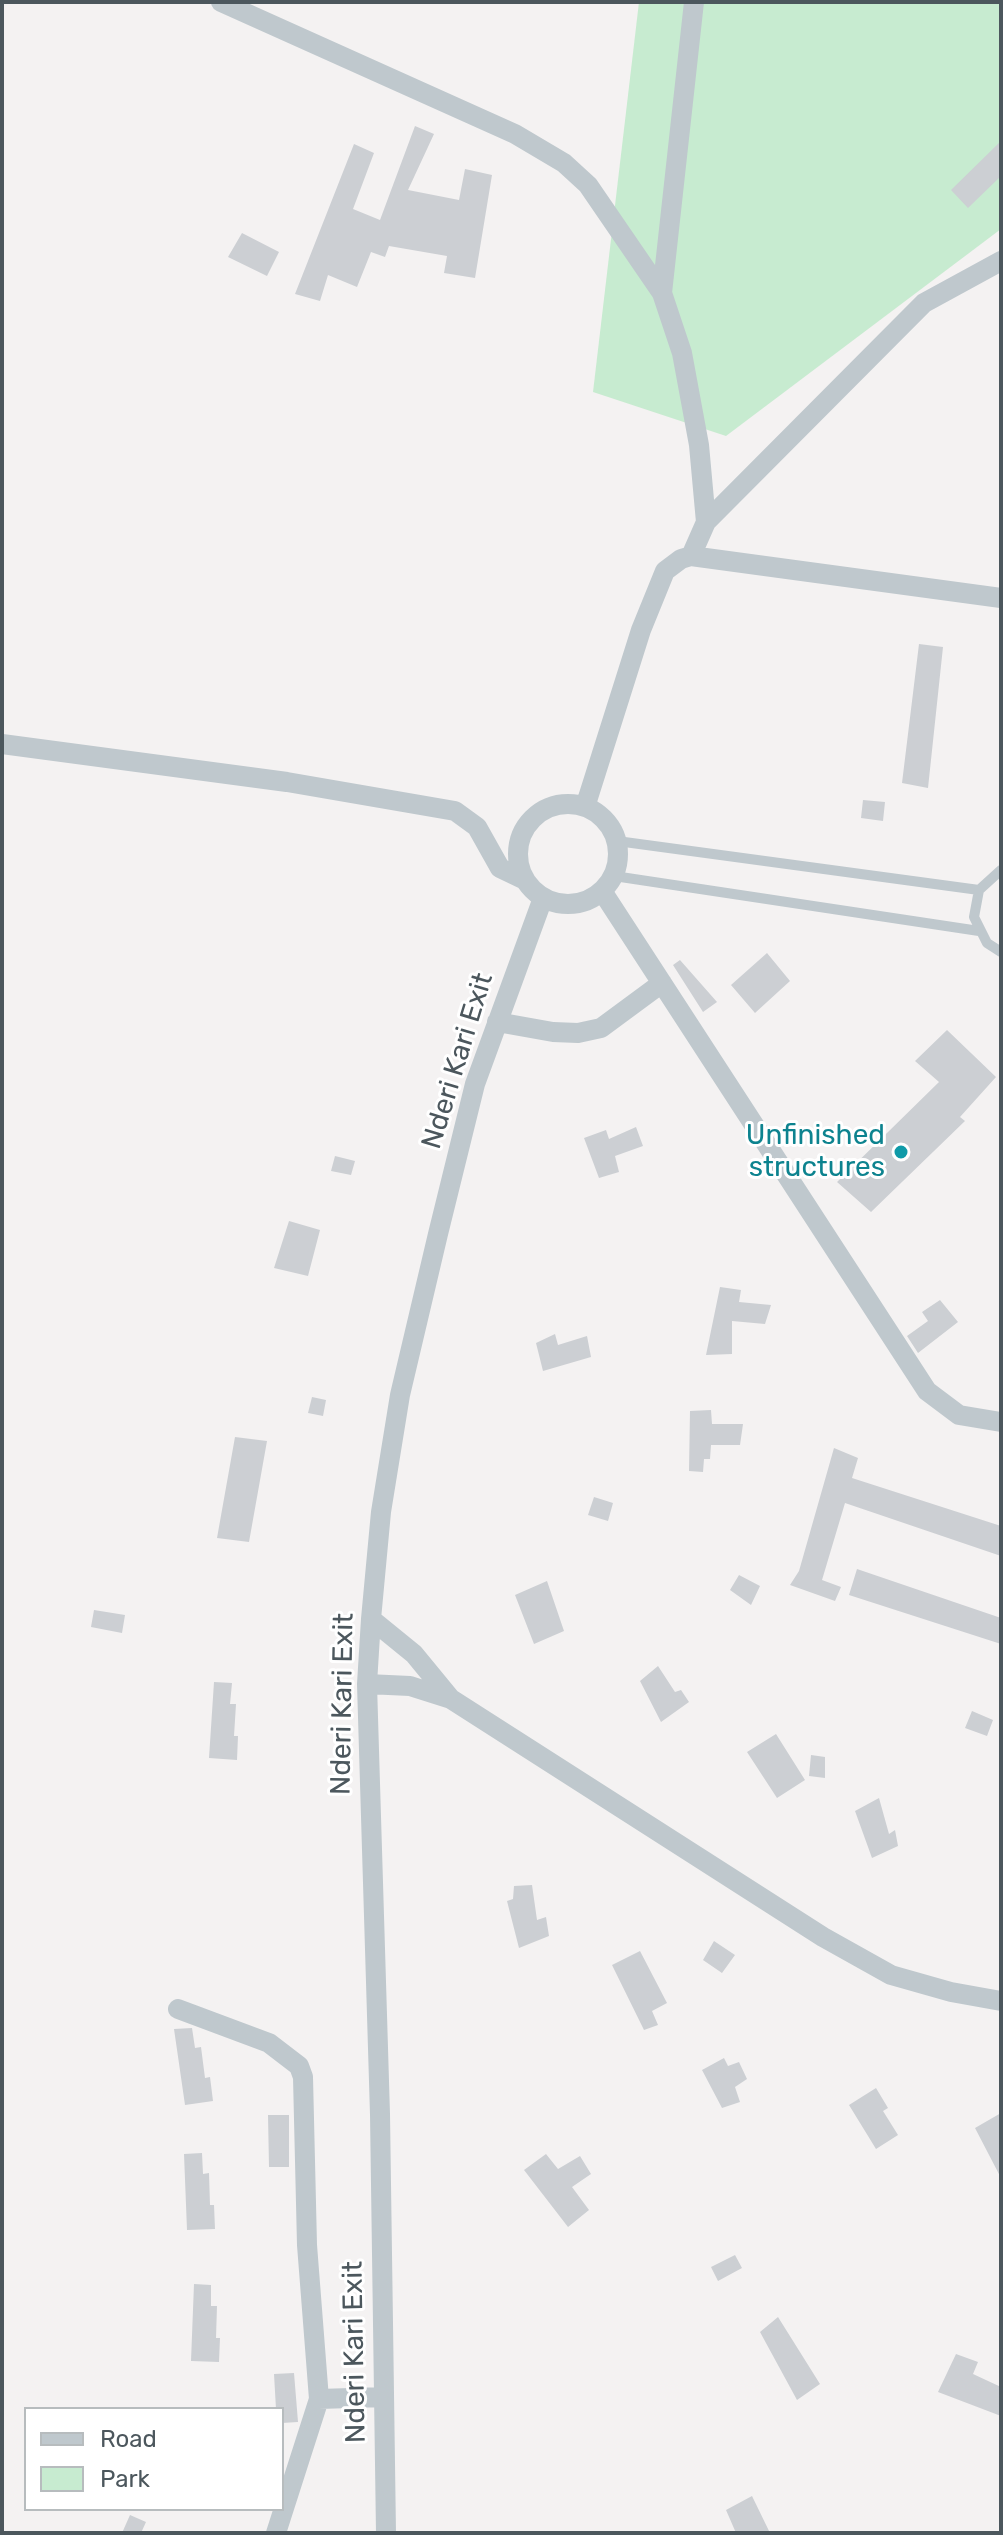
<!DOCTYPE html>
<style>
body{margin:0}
#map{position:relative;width:1003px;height:2535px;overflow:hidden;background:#f4f2f2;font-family:Rubik,sans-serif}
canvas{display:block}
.frame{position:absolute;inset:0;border:4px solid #4c575d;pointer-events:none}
.legend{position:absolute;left:24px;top:2407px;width:260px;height:104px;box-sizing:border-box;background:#fff;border:2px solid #b7bcbe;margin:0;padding:10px 14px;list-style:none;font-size:24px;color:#4c575d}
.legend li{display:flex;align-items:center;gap:16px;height:40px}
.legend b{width:40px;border:2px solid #b7bcbe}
</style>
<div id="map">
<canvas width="1003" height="2535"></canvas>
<div class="frame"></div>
<ul class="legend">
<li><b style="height:10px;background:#bfc8cd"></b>Road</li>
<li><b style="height:22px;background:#c7ebd0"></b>Park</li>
</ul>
</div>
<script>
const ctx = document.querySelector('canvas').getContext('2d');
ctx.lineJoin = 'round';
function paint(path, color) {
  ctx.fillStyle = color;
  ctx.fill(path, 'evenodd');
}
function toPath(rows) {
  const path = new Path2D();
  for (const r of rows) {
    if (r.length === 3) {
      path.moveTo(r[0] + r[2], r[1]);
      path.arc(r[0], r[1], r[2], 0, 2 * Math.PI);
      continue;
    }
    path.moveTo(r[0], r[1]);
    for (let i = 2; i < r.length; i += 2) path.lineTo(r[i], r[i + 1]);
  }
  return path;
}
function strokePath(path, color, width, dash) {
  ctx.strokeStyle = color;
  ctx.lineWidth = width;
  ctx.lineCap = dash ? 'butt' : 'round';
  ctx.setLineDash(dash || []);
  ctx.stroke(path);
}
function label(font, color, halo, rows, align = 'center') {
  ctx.font = font + ' Rubik,sans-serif';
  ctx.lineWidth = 6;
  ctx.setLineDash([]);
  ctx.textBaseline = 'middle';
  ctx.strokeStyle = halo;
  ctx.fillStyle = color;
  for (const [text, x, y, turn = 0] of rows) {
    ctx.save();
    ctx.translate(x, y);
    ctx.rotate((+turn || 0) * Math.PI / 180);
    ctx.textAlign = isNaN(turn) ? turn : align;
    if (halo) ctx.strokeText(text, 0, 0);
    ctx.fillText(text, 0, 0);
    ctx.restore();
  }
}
paint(toPath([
 [639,2,1001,2,1001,229,726,436,593,392]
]), '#c7ebd0');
paint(toPath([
 [415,126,434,134,408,190,459,200,465,169,492,175,475,278,444,273,447,256,389,246,385,257,371,252,357,287,328,275,320,301,295,294,354,144,374,153,353,209,380,220],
 [1001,141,1001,176,968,208,951,190],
 [242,233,279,252,267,276,228,257],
 [919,644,943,647,928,788,902,783],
 [863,800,885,802,883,821,861,818],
 [767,953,790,981,755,1013,731,985],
 [680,960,717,1002,703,1012,673,965],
 [947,1030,996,1077,960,1117,965,1121,871,1212,837,1182,939,1082,915,1061],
 [636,1127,643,1146,615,1156,619,1172,599,1178,584,1138,606,1130,609,1139],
 [335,1156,355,1161,351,1175,331,1171],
 [289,1221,320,1230,308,1276,274,1268],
 [720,1287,741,1290,739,1302,771,1305,765,1324,732,1321,732,1354,706,1355],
 [940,1300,958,1322,918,1353,907,1336,928,1321,922,1312],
 [555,1334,558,1345,587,1336,591,1357,543,1371,536,1343],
 [312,1397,326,1400,323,1416,308,1413],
 [711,1410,712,1424,743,1424,740,1445,711,1445,710,1459,704,1459,703,1472,689,1471,690,1411],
 [235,1437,267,1441,249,1542,217,1538],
 [834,1448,858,1458,852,1478,1001,1526,1001,1556,845,1503,822,1580,841,1587,835,1601,790,1585,799,1571],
 [594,1497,613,1503,608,1521,588,1515],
 [857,1569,1001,1618,1001,1644,849,1595],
 [739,1575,760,1586,751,1605,730,1590],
 [547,1581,564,1631,534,1644,515,1595],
 [94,1610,125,1615,122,1633,91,1627],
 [658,1666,675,1692,681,1690,689,1702,661,1722,640,1681],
 [214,1682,232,1683,230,1704,236,1704,234,1736,238,1736,237,1760,209,1758],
 [972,1711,993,1720,987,1736,965,1728],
 [776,1734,805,1780,777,1798,747,1752],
 [811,1755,825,1757,825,1778,809,1776],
 [879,1798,889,1834,895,1830,898,1846,872,1858,855,1811],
 [532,1885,537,1920,546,1917,549,1936,519,1948,507,1901,513,1899,514,1886],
 [714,1941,735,1955,722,1973,703,1960],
 [640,1951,667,2003,652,2011,658,2025,644,2030,612,1965],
 [192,2028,195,2048,201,2047,205,2078,210,2077,213,2101,185,2105,174,2029],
 [724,2058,728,2066,739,2062,747,2079,735,2087,740,2102,722,2108,702,2070],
 [876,2088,888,2108,883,2111,898,2135,876,2149,849,2105],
 [1001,2113,1001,2178,975,2128],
 [268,2115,289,2115,289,2167,269,2167],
 [202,2153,203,2174,209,2173,210,2205,214,2205,215,2229,187,2230,184,2154],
 [546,2154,558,2169,580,2156,591,2174,572,2187,589,2210,568,2227,524,2170],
 [735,2255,742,2268,718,2281,711,2267],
 [194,2284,211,2285,211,2306,217,2306,216,2338,220,2338,219,2362,191,2361],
 [778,2317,820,2384,797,2400,760,2332],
 [956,2354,978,2362,973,2374,1001,2387,1001,2416,938,2392],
 [294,2373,298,2422,282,2423,282,2409,276,2409,274,2374],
 [752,2496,770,2533,736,2533,726,2510],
 [130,2515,146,2522,141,2533,122,2533]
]), '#cccfd3');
strokePath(toPath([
 [617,841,979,890],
 [1001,870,979,890,974,917,987,943,1001,952],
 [614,876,979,931]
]), '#bfc8cd', 10);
strokePath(toPath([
 [221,2,515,134,564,163,588,185,662,293,682,353,699,445,706,522,691,556],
 [662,293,694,2],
 [706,522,924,303,1001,261],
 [2,744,287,782,455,811,477,827,500,868,523,879],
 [568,854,50],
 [586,804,641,630,665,571,681,559,691,556,1001,598],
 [602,891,927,1391,959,1415,1001,1422],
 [497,1022,553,1032,578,1033,601,1028,662,983],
 [367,1684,410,1686,451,1699,414,1654,371,1619],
 [451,1699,823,1937,891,1975,951,1992,1001,2001],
 [178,2009,269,2043,299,2066,303,2077,307,2245,319,2399,383,2397],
 [276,2533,319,2399],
 [386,2533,380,2114,367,1684,371,1619,381,1512,400,1395,438,1234,475,1084,543,898]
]), '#bfc8cd', 20);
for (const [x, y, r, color] of [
 [901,1152,8,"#0f9aa8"]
]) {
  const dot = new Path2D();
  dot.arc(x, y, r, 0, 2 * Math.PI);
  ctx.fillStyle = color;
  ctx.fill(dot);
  strokePath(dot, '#fff', 3);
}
label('28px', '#4c575d', '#fff', [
 ["Nderi Kari Exit",458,1061,-73],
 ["Nderi Kari Exit",343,1704,-89],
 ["Nderi Kari Exit",355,2352,-91]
]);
label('28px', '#0d838f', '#fff', [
 ["Unfinished",885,1136],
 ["structures",885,1168]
], 'right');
</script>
